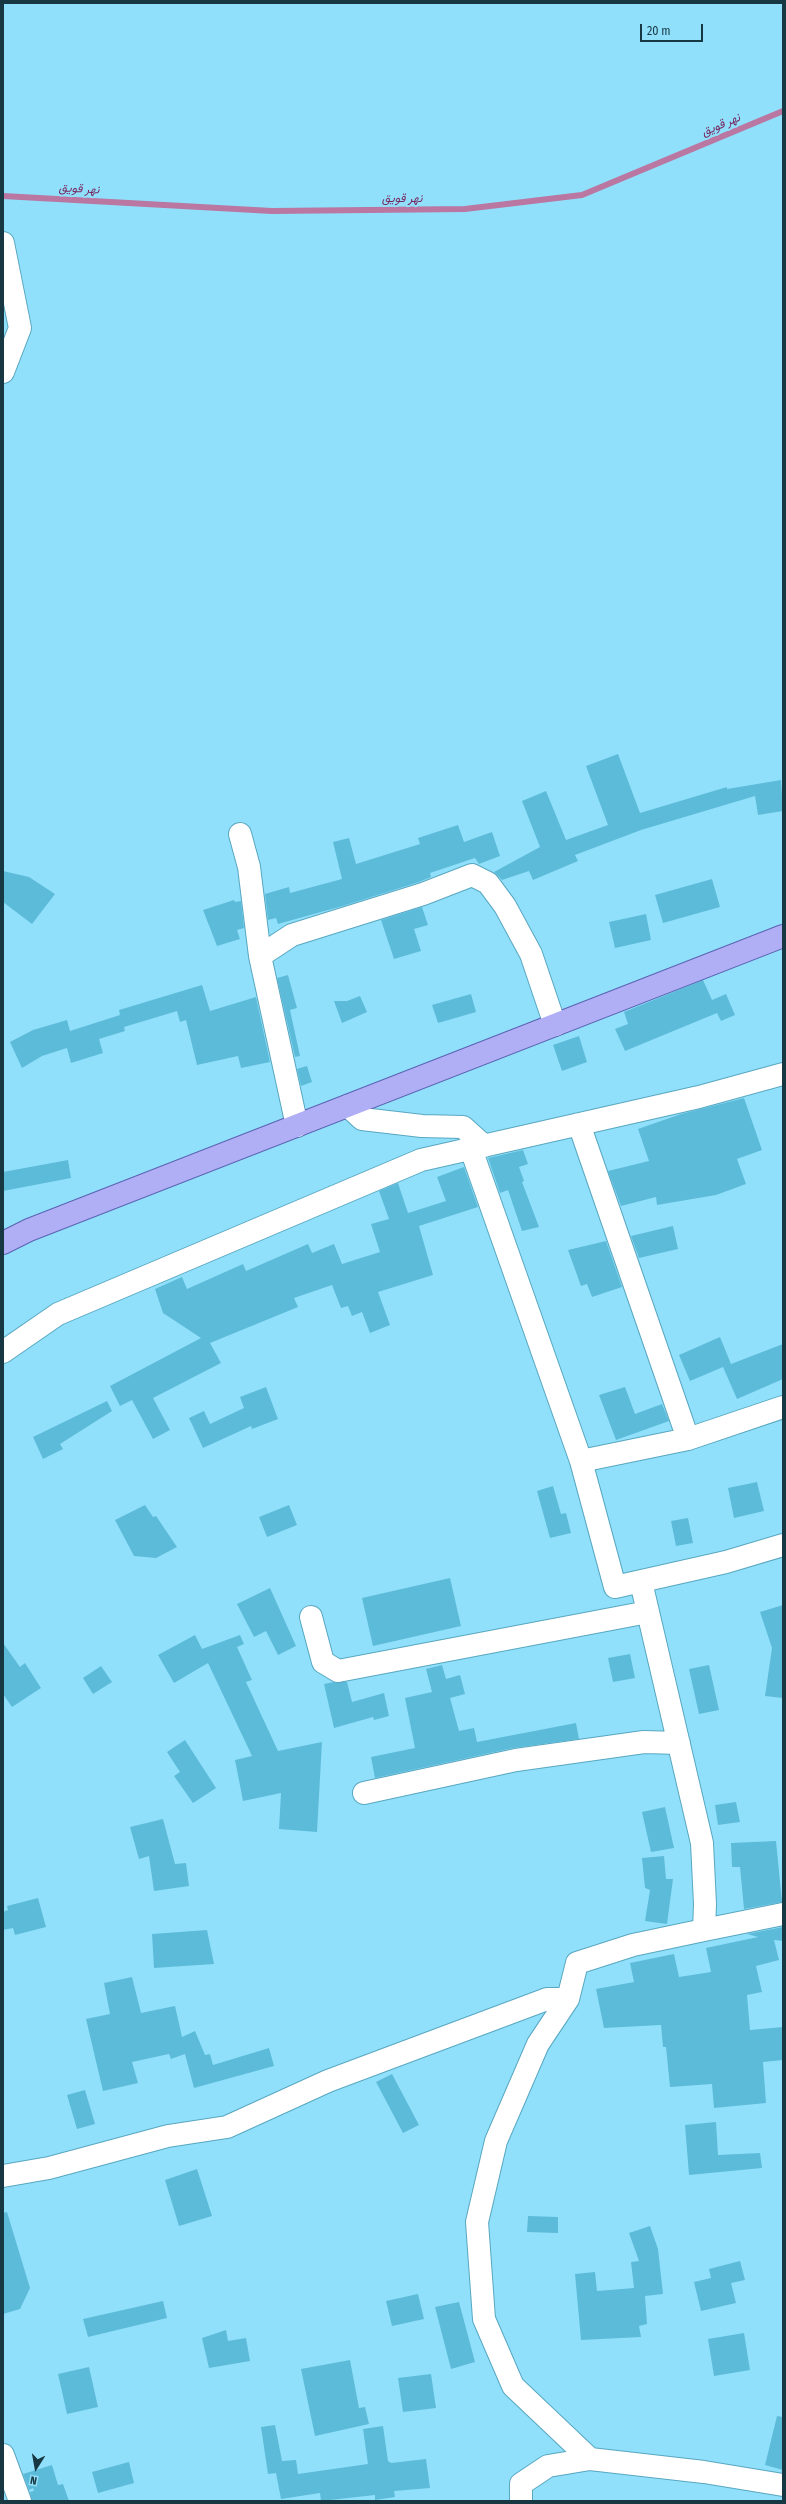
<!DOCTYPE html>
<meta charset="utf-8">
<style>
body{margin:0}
#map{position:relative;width:786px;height:2504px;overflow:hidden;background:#91e0fb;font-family:"Fira Sans Condensed",sans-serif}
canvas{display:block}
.frame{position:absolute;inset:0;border:4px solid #173843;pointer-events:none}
.north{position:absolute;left:16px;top:2448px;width:40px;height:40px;-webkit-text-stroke:3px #91e0fb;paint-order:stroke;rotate:191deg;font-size:11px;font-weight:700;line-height:16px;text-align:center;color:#173843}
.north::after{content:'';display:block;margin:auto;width:14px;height:18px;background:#173843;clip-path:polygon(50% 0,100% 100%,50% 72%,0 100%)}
.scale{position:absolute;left:640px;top:24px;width:63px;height:18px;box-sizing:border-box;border:2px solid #173843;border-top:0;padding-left:5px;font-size:12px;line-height:14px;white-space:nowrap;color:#173843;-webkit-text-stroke:3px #91e0fb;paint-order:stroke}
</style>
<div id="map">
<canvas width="786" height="2504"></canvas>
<div class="frame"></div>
<div class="north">N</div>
<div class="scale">20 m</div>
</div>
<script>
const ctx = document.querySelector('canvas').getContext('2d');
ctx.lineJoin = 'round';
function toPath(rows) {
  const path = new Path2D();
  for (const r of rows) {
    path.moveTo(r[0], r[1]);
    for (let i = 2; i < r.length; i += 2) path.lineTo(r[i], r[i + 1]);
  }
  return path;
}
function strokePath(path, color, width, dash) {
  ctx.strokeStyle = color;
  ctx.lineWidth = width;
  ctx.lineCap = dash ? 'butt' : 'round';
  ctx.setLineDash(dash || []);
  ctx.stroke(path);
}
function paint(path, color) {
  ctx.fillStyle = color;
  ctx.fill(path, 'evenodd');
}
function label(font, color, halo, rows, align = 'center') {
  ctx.font = font + ' "Fira Sans Condensed",Vazirmatn,sans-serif';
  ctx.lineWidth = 4;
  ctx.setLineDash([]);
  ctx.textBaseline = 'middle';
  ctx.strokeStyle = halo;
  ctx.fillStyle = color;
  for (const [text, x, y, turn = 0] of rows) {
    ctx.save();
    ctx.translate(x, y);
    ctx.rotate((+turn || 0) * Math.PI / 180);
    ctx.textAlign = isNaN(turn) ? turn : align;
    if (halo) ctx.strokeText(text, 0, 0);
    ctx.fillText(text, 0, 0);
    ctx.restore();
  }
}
strokePath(toPath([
 [3,196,272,211,465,209,582,195,783,111]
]), '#b977a1', 6);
paint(toPath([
 [618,754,640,813,727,787,727,789,781,780,783,811,758,815,755,796,641,830,575,855,578,861,533,880,529,871,502,880,494,872,540,847,522,801,546,791,566,840,608,825,586,766],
 [458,825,464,842,492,832,500,856,479,864,475,858,430,873,431,877,419,882,346,905,278,924,276,918,268,920,265,894,289,887,290,893,342,879,333,842,349,838,356,864,420,844,418,838],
 [3,871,29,877,55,894,32,924,3,902],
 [712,879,720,907,663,923,655,895],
 [234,900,235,902,241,901,244,928,237,930,240,939,217,946,203,910],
 [422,907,428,925,414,929,421,951,394,959,381,920],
 [646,914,651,940,615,948,609,922],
 [288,975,297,1008,290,1010,300,1056,295,1057,277,978],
 [703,980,712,1000,726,994,735,1015,721,1021,717,1013,625,1051,615,1029,628,1024,624,1012],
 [202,985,210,1011,256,997,270,1062,241,1068,238,1056,197,1065,186,1020,180,1022,177,1011,124,1027,125,1031,99,1039,103,1053,71,1063,67,1048,42,1056,22,1068,10,1042,33,1030,67,1020,70,1031,120,1015,119,1010],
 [471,994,476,1012,438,1023,432,1005],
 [360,996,367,1012,342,1023,334,1001,347,1001],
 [579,1036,587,1062,562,1071,553,1045],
 [307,1066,312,1082,301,1086,297,1069],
 [744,1098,762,1150,737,1159,746,1184,716,1195,657,1205,656,1197,621,1206,608,1171,649,1161,638,1129,681,1114],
 [523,1150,528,1164,519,1167,524,1181,522,1182,539,1227,522,1231,508,1190,500,1193,488,1158],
 [68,1160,71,1178,3,1191,3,1172],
 [464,1167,478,1207,419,1226,433,1275,378,1292,390,1325,370,1333,362,1312,352,1316,348,1306,341,1308,332,1285,294,1298,298,1307,210,1343,221,1363,153,1398,170,1430,153,1439,132,1400,120,1406,110,1386,201,1338,163,1313,155,1289,182,1277,187,1289,243,1264,246,1271,308,1244,312,1253,334,1244,342,1264,380,1252,371,1224,389,1219,379,1191,398,1183,408,1213,446,1201,437,1177],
 [673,1226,678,1249,639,1258,631,1236],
 [606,1241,622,1287,592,1297,587,1284,581,1286,568,1250],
 [720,1337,731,1364,783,1344,783,1379,737,1399,723,1367,690,1381,679,1355],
 [266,1387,278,1419,252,1429,251,1426,203,1448,189,1418,204,1411,210,1424,244,1408,240,1397],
 [625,1387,635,1414,662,1404,669,1421,616,1440,599,1395],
 [107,1401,112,1411,60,1444,63,1449,43,1459,33,1437],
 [757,1482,764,1511,734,1518,728,1488],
 [553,1486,561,1514,566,1513,571,1533,550,1538,537,1491],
 [145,1505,153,1517,156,1516,177,1547,156,1558,134,1556,115,1520],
 [289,1505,297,1525,267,1537,259,1517],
 [688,1518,693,1543,676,1546,671,1521],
 [450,1578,461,1626,373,1646,362,1598],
 [270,1588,296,1646,278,1655,266,1631,254,1637,237,1604],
 [783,1605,783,1698,765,1696,772,1648,760,1612],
 [195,1635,202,1649,240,1635,244,1644,237,1647,252,1680,246,1682,278,1751,322,1742,317,1832,279,1829,281,1793,243,1801,235,1760,252,1756,208,1663,174,1683,158,1655],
 [3,1643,20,1667,25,1663,41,1688,12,1707,3,1694],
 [630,1654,635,1678,613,1682,608,1658],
 [442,1665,446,1679,460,1675,465,1694,450,1698,459,1731,474,1728,477,1742,576,1723,579,1739,513,1748,375,1778,371,1757,415,1748,405,1698,432,1692,426,1669],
 [709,1665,719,1710,699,1714,689,1669],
 [101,1666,112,1682,93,1694,83,1678],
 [334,1682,347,1682,352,1702,384,1693,389,1716,374,1720,373,1717,334,1728,324,1684],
 [185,1740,216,1788,193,1803,174,1776,180,1772,167,1752],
 [736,1802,740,1822,718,1825,715,1805],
 [665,1807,674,1848,651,1852,642,1812],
 [163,1819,175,1864,186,1863,189,1886,154,1891,149,1856,139,1859,130,1827],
 [776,1841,782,1902,744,1909,740,1867,732,1867,731,1843],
 [664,1856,666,1879,673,1879,667,1924,645,1921,650,1890,645,1888,642,1858],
 [38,1898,46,1927,15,1935,13,1928,3,1930,3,1912,8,1910,7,1906],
 [783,1927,783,1941,774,1940,779,1960,756,1966,762,1992,747,1995,750,2030,783,2027,783,2060,763,2062,766,2103,714,2108,712,2084,670,2087,666,2047,663,2047,661,2025,604,2028,596,1989,634,1982,630,1963,674,1954,679,1977,711,1972,706,1948,758,1937,747,1934],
 [207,1930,214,1964,154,1968,152,1934],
 [132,1977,141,2013,175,2006,182,2037,195,2031,205,2055,210,2054,213,2065,269,2048,274,2066,194,2088,185,2054,171,2059,169,2054,132,2062,138,2083,103,2091,86,2019,110,2014,104,1983],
 [392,2074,419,2125,403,2133,376,2082],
 [85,2090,95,2124,77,2129,67,2095],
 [716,2122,718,2155,760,2153,762,2168,689,2175,685,2125],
 [197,2169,212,2216,179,2226,165,2180],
 [7,2212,30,2288,20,2309,3,2314,3,2213],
 [528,2216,558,2217,558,2233,527,2232],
 [650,2226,658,2249,663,2294,645,2296,647,2324,639,2326,641,2337,581,2340,575,2274,595,2272,597,2291,634,2288,631,2262,639,2261,629,2233],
 [740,2261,745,2280,731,2283,736,2303,701,2311,694,2282,711,2278,709,2269],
 [418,2294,424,2319,392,2326,386,2301],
 [163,2301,167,2318,88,2337,83,2319],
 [459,2302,475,2362,451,2369,435,2307],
 [226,2330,228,2341,246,2338,250,2361,209,2368,202,2338],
 [744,2333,750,2370,714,2376,708,2339],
 [350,2360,359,2408,365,2407,369,2424,315,2436,301,2369],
 [89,2367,98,2407,67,2414,58,2374],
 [431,2374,436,2408,403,2412,398,2378],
 [777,2416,783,2417,783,2470,765,2465],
 [275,2425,282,2461,296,2460,298,2474,368,2464,363,2429,383,2426,388,2461,391,2463,426,2459,430,2488,394,2491,395,2497,375,2500,375,2495,321,2501,320,2493,281,2499,276,2473,268,2474,261,2427],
 [129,2462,134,2483,98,2493,92,2472],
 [52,2465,58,2485,63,2484,69,2501,32,2501,30,2492,34,2491,33,2488,29,2490,23,2474]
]), '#5cbbd9');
const minor = toPath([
 [3,243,20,328,3,372],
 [240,834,249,867,260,956,297,1126],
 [260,956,292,935,423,894,472,875,488,883,505,906,531,954,555,1025],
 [348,1106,362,1119,422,1126,463,1127,484,1146],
 [579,1124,688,1439,783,1407],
 [471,1149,581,1461,615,1587,726,1562,783,1545],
 [3,1352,58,1314,421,1160,699,1097,783,1074],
 [581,1461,688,1439],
 [311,1617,323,1662,338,1671,648,1612],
 [364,1793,516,1760,644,1742,679,1743],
 [704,1930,783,1914],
 [3,2176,49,2168,168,2136,227,2127,328,2081,547,1999,568,1999],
 [3,2455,20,2501],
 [590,2459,513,2386,484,2319,477,2222,496,2141,538,2044,568,1999,577,1963,633,1945,704,1930,705,1904,702,1843,641,1582],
 [521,2501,521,2484,548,2466,590,2459,704,2472,783,2485]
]);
const major = toPath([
 [3,1243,29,1230,783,936]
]);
strokePath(minor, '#58a7c1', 24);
strokePath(major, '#5962b3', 24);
strokePath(minor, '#fff', 22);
strokePath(major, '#b0aff5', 22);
label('italic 12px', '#782860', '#91e0fb', [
 ["نهر قويق",721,125,-23],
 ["نهر قويق",79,189,3],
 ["نهر قويق",402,199]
]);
</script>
